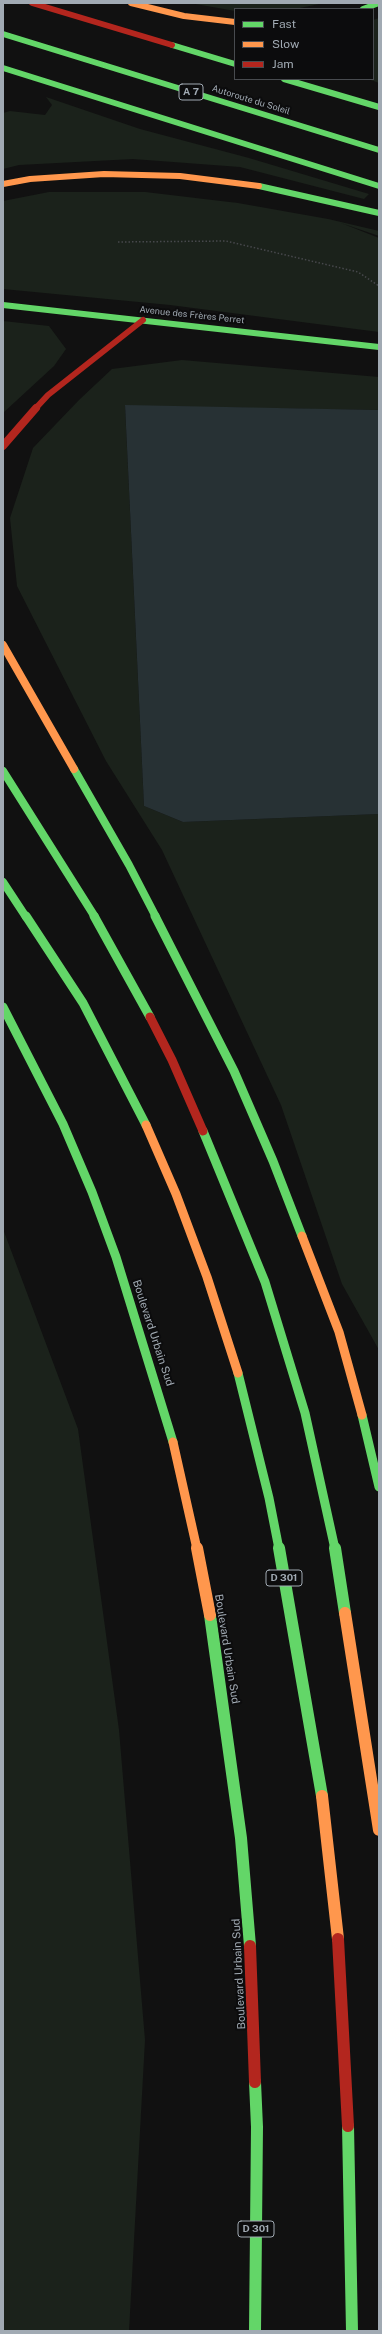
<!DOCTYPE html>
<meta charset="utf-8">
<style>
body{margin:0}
#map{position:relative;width:382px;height:2334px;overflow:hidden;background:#111;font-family:"Public Sans",sans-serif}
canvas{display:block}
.frame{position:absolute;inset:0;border:4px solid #a1aab3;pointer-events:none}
.legend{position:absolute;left:234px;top:8px;width:140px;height:72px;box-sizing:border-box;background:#0c0c0d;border:1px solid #484b4f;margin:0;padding:5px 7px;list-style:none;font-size:12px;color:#a1aab3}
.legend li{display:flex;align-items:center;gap:8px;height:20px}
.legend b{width:20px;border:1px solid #484b4f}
</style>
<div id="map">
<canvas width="382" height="2334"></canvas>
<div class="frame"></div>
<ul class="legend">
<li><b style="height:5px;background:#63d668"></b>Fast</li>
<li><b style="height:5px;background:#ff974d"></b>Slow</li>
<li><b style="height:5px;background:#b3261e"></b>Jam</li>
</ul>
</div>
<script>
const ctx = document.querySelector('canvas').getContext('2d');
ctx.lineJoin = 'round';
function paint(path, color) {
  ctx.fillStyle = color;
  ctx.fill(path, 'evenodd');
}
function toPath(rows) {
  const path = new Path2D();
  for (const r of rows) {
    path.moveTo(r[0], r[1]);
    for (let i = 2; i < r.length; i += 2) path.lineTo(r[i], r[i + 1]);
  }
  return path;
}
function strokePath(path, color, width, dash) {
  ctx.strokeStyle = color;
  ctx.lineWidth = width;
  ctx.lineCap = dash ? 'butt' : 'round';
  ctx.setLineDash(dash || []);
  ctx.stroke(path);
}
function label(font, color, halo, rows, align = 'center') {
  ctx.font = font + ' "Public Sans",sans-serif';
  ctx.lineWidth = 4;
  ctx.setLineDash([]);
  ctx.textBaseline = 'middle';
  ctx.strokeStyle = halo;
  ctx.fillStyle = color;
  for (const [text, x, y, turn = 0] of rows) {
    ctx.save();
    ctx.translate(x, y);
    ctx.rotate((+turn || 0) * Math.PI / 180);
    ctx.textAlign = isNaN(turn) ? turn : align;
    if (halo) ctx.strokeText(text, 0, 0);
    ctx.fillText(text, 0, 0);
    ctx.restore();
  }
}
paint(toPath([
 [190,3,324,3,295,9,235,9,235,11],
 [379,18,379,83,368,79,373,79,373,20],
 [46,97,140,129,249,158,369,194,364,199,240,167,133,159,19,165,3,169,3,113,10,111,45,115,52,105],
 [49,192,145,192,238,203,328,219,379,231,379,236,341,223,379,238,379,332,170,305,3,289,3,201],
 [3,321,49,326,66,349,54,366,3,413],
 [182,360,379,377,379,410,125,406,144,806,183,822,379,814,379,1350,342,1284,281,1105,162,850,106,761,17,586,10,518,33,448,79,400,112,369],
 [3,1229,78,1429,119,1730,145,2040,129,2331,3,2331]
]), '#1b221b');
paint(toPath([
 [125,405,379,410,379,814,183,822,144,806]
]), '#273134');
strokePath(toPath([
 [118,242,226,241,358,272,379,286]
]), '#47484c', 1.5, [1.5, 2]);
strokePath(toPath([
 [363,9,379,3],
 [3,34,379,150],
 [172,45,235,64],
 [3,68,379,186],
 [284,79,379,107],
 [259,186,379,213],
 [3,305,379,347]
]), '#63d668', 6);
strokePath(toPath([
 [74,769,129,865,156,917],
 [3,771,95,917],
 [3,882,26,917]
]), '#63d668', 8);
strokePath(toPath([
 [26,916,83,1003,146,1125],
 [94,916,150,1017],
 [155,916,234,1071,273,1161,302,1236],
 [3,1007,63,1124,92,1192,116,1257,173,1442],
 [203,1131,265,1282,305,1413,335,1549],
 [238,1373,269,1498,279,1549],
 [362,1415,379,1487]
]), '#63d668', 9);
strokePath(toPath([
 [279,1548,322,1796],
 [335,1548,345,1613],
 [210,1615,241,1838,250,1946],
 [255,2082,257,2127,255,2331],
 [348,2126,352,2331]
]), '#63d668', 12);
strokePath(toPath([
 [131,3,184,16,235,22],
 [3,184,30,179,104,174,180,176,259,186]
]), '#ff974d', 6);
strokePath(toPath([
 [3,645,74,769]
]), '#ff974d', 8);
strokePath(toPath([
 [146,1125,176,1194,207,1277,238,1373],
 [302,1236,339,1332,362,1415],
 [173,1442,197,1549]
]), '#ff974d', 9);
strokePath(toPath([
 [197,1548,210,1615],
 [345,1613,379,1830],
 [322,1796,338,1939]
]), '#ff974d', 12);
strokePath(toPath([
 [32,3,172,45],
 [35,409,48,395,143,320]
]), '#b3261e', 6);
strokePath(toPath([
 [3,446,36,408]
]), '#b3261e', 8);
strokePath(toPath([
 [150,1017,172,1060,203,1131]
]), '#b3261e', 9);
strokePath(toPath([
 [338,1939,348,2126],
 [250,1946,255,2082]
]), '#b3261e', 12);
label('9px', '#a1aab3', '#0c0c0d', [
 ["Autoroute du Soleil",251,100,17],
 ["Avenue des Frères Perret",192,315,6]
]);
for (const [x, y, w] of [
 [191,92,24],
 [284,1578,36],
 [256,2229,36]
]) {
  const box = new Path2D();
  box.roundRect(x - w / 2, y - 8, w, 16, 3);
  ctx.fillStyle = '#0c0c0d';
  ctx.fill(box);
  strokePath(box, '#a1aab3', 1);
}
label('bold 10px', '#a1aab3', null, [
 ["A 7",191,92],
 ["D 301",284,1578],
 ["D 301",256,2229]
]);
label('11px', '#a1aab3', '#0c0c0d', [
 ["Boulevard Urbain Sud",153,1333,72],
 ["Boulevard Urbain Sud",227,1649,81],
 ["Boulevard Urbain Sud",239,1974,-93]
]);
</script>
